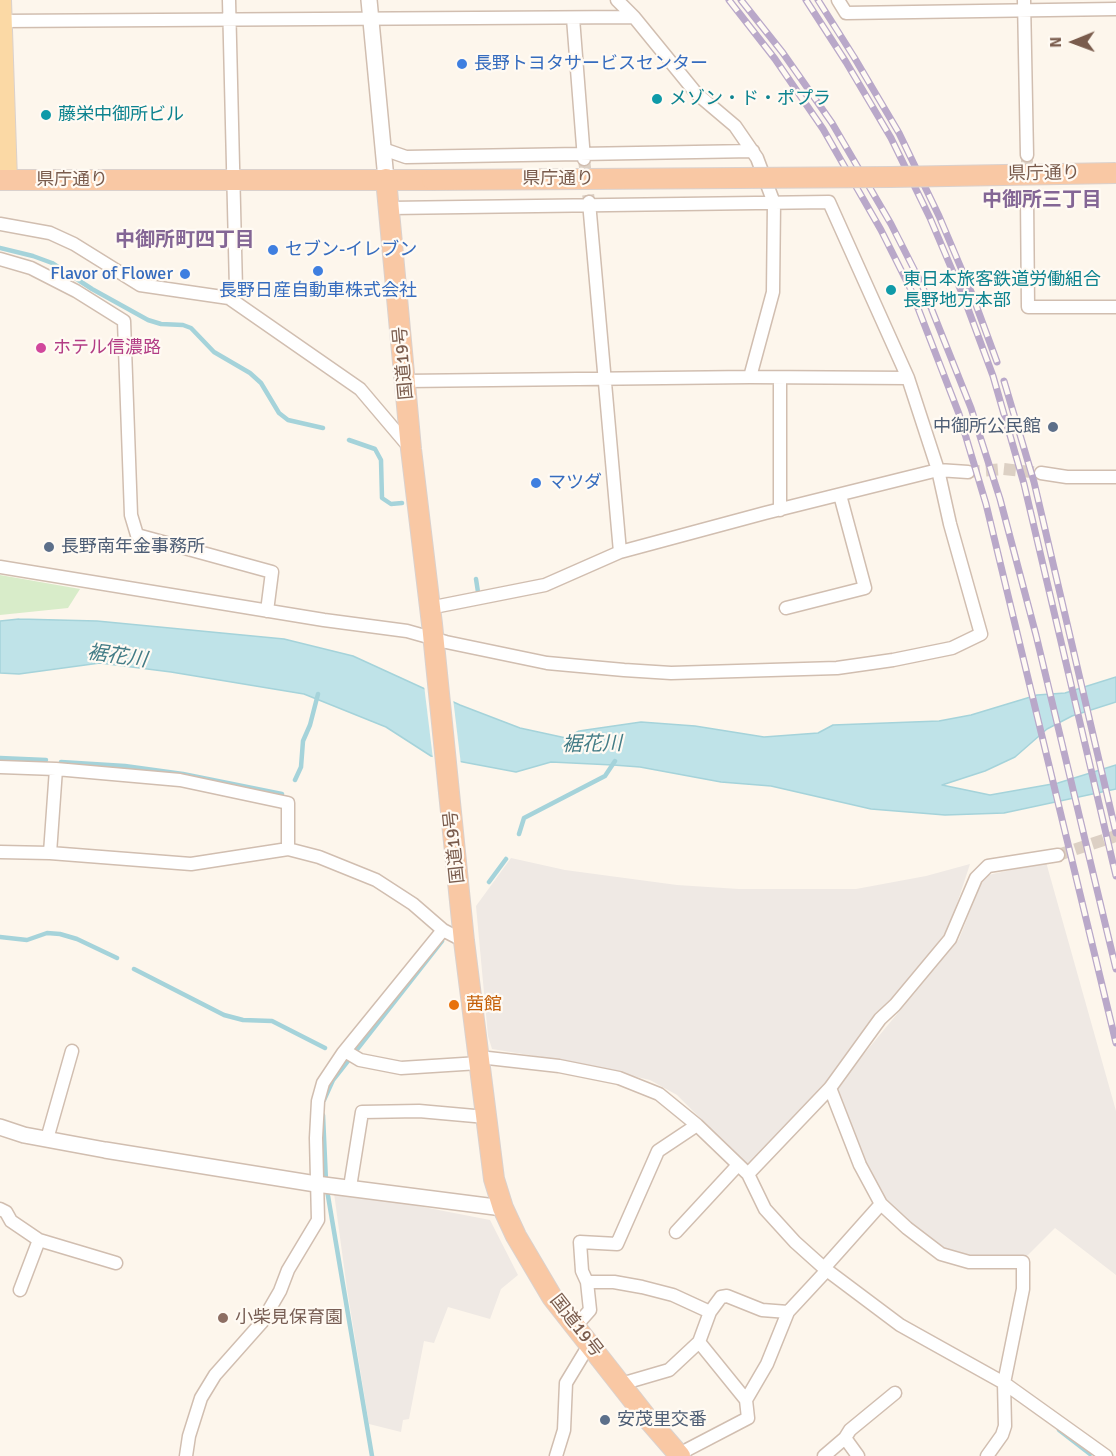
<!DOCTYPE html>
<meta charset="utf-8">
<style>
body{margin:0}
#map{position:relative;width:1116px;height:1456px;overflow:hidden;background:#fdf6ec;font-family:Signika,sans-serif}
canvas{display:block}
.north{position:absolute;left:1044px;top:12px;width:60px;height:60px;-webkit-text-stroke:4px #fffaf3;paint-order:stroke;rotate:269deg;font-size:16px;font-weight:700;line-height:24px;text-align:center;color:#7a5c4d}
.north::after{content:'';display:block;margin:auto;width:21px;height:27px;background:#7a5c4d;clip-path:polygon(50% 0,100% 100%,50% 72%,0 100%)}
</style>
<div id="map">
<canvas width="1116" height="1456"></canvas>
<div class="north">N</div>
</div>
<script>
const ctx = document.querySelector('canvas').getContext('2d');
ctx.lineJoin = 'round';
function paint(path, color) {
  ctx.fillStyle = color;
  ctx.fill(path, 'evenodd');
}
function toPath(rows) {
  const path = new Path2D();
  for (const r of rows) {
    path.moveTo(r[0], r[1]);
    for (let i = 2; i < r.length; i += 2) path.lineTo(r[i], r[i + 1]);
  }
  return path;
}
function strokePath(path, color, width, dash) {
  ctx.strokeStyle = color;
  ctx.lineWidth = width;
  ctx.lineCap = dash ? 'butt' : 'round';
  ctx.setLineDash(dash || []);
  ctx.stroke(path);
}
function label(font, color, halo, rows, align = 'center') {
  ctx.font = font + ' Signika,"Noto Sans JP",sans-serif';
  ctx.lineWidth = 4.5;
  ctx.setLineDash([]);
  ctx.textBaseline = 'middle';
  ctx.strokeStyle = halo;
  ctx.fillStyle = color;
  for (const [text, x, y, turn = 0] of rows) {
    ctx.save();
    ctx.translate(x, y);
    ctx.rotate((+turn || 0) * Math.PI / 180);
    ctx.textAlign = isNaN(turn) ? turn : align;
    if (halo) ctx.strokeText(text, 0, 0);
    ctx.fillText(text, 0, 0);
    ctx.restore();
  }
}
paint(toPath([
 [511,858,565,870,677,885,739,889,856,889,926,876,970,864,949,928,818,1097,749,1167,677,1095,650,1080,567,1061,492,1049,488,1036,476,906],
 [1046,862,1116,1111,1116,1275,1055,1228,1026,1257,973,1259,943,1252,884,1202,875,1189,835,1089,959,939,984,876],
 [334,1193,413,1205,490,1220,518,1275,501,1289,490,1319,448,1307,434,1343,424,1341,409,1419,403,1420,401,1432,369,1424,347,1289]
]), '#efe9e4');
paint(toPath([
 [0,575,80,589,68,608,0,615]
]), '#d8ecc9');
const water = toPath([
 [19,619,97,621,284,639,353,656,460,705,520,728,566,738,579,731,641,722,695,726,764,737,818,733,833,725,939,721,971,715,1037,695,1065,693,1116,677,1116,702,1072,716,1047,729,1015,757,985,771,942,785,990,795,1058,783,1116,765,1116,789,1004,813,945,815,871,809,771,786,721,782,640,767,613,765,551,762,516,772,431,756,386,727,304,694,171,672,100,663,19,674,0,673,0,621,19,619]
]);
paint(water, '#bfe3e8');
strokePath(water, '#a5d3da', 1.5);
paint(toPath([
 [424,685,453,698,461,765,433,759]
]), '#fdf6ec');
strokePath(toPath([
 [0,248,33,256,52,263,92,289,148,320,161,324,183,325,191,328,214,352,250,373,261,383,279,413,288,420,323,428],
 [349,440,375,449,381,460,382,498,391,504,402,503],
 [476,579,478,592],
 [0,758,46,760],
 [61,762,125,766,183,774,282,794],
 [295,780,301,767,303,741,310,725,318,694],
 [519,834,524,818,605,776,615,761],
 [489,882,506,859],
 [0,937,27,940,47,933,60,934,77,939,117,958],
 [134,969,224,1015,243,1020,272,1021,325,1048],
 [324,1100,333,1080,442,941],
 [323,1115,326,1181],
 [327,1190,372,1456],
 [1059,1430,1090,1454]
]), '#a5d3da', 4.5);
strokePath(toPath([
 [1027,155,1027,196],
 [584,159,589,202],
 [968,472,1003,469,1041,473],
 [1058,855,1116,836]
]), '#dcd0c4', 12, [12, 6]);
const minor = toPath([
 [229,0,236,289,229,298],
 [617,0,634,17,696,93,735,126,757,158,774,203,773,292,750,377],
 [838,0,846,13,1116,9],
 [1024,0,1027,155],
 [573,18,584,159],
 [1,21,634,17],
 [383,149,406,157,753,151],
 [1027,196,1028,307,1116,307],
 [589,202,620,552,765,513,938,470,968,472],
 [390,208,829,202,908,378],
 [0,224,50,233,74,244,140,285,229,298,360,389,410,448],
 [0,259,31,268,76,291,124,321,131,515,137,535,272,572,267,611],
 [1041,473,1067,477,1116,477],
 [780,510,780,378],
 [0,567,324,620,407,631,446,642,547,663,624,670,671,673,837,668,893,660,952,648,981,634,950,524,938,470,908,378,750,377,405,381],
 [429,608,545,585,620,552],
 [786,608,865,588,840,495],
 [0,767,56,769,180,780,288,803,288,849],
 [0,852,50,853,191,864,288,849,319,857,376,880,413,904,443,930,464,941],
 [50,853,56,769],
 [345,1051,360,1060,401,1068,479,1063],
 [479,1057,559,1066,619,1078,659,1094,697,1125,748,1174,765,1209,795,1242,824,1268,900,1325,1004,1383,1106,1456],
 [830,1088,860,1165,881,1204,907,1228,941,1254,969,1262,1023,1262,1023,1289,1004,1383,1005,1426,1002,1435,987,1456],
 [47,1139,72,1051],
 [748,1174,830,1088,880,1019,895,1005,950,939,976,878,988,866,1058,855],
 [350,1187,362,1112,419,1111,486,1117],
 [0,1209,6,1212,11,1221,39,1240,116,1263],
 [676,1232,738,1165],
 [824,1268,881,1204],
 [587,1282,614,1282,642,1287,673,1295,710,1312],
 [20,1290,39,1240],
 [575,1327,590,1310,587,1282,582,1271,580,1242,617,1244,658,1151,697,1125],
 [621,1384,669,1370,699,1342,710,1312,721,1297,727,1296,762,1310,788,1312],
 [746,1400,767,1364,788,1312,827,1270],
 [845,1438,858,1456],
 [679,1454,748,1418,746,1400,699,1342],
 [186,1456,189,1436,201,1398,215,1375,262,1322,280,1291,288,1270,318,1220,316,1138,318,1101,323,1083,343,1053,443,930],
 [556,1456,564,1430,566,1383,589,1345],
 [824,1456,845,1438,850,1430,895,1393]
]);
const tertiary = toPath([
 [369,0,386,179],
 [0,1127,24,1135,105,1150,316,1184,503,1208]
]);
const primary = toPath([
 [1,0,7,180]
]);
const trunk = toPath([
 [386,179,411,449,432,624,464,941,494,1179,503,1208,516,1236,552,1297,647,1418,680,1456],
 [0,180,432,180]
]);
strokePath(minor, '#d1beb0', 15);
strokePath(tertiary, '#d1beb0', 18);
strokePath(primary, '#dad1cd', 22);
strokePath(trunk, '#dad1cd', 22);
strokePath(minor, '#fff', 12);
strokePath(tertiary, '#fff', 15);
strokePath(primary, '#fbd9a5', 20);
strokePath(trunk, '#f9c8a4', 20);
const rail = toPath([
 [729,0,775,59,823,129,881,230,911,290,959,414,986,504,1116,1043],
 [741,0,783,53,832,123,891,224,922,285,971,408,1000,499,1036,635,1116,969],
 [806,0,846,62,891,138,930,218,964,298,993,376,1024,484,1116,876],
 [818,0,854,57,899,133,939,216,972,294,997,362],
 [1004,381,1034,482,1116,833]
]);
strokePath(rail, '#b9a8c9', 7);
strokePath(rail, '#fffaf3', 4.5, [14]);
const trunkBridge = toPath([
 [432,180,891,177,1116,173]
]);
strokePath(trunkBridge, '#dad1cd', 22, []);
strokePath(trunkBridge, '#f9c8a4', 20);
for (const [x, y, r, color] of [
 [462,64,6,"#3f7fe0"],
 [657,99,6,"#0f9aa8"],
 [46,115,6,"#0f9aa8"],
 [273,250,6,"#3f7fe0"],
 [318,271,6,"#3f7fe0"],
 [185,274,6,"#3f7fe0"],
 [891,290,6,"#0f9aa8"],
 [41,348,6,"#d1479c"],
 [1053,427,6,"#5c6f8a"],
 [536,483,6,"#3f7fe0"],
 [49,547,6,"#5c6f8a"],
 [454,1005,6,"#e8710a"],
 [223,1318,6,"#8d6e63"],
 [605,1420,6,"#5c6f8a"]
]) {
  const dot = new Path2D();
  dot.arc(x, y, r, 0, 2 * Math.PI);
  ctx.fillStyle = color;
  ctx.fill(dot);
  strokePath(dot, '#fffaf3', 2);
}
label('18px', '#366cbe', '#fffaf3', [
 ["長野トヨタサービスセンター",474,64],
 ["セブン-イレブン",285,250],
 ["Flavor of Flower",173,274,"right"],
 ["長野日産自動車株式会社",318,291,"center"],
 ["マツダ",548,483]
], 'left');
label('18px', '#0d838f', '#fffaf3', [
 ["メゾン・ド・ポプラ",669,99],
 ["藤栄中御所ビル",58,115],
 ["東日本旅客鉄道労働組合",903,280],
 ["長野地方本部",903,301]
], 'left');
label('18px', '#7a5c4d', '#fffaf3', [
 ["県庁通り",1044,174,-1],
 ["県庁通り",558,179],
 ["県庁通り",72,180],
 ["国道19号",404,363,-95],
 ["国道19号",455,847,-96],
 ["国道19号",576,1326,52]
]);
label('18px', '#b23c85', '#fffaf3', [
 ["ホテル信濃路",53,348]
], 'left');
label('18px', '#4e5e75', '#fffaf3', [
 ["中御所公民館",1041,427,"right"],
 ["長野南年金事務所",61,547],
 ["安茂里交番",617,1420]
], 'left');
label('18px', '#c56008', '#fffaf3', [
 ["茜館",466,1005]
], 'left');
label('18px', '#785e54', '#fffaf3', [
 ["小柴見保育園",235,1318]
], 'left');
label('bold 20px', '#846695', '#fffaf3', [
 ["中御所三丁目",1042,201],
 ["中御所町四丁目",185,241]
]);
label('italic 20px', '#437c86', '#fffaf3', [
 ["裾花川",117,657,8],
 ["裾花川",592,745,-1]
]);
</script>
